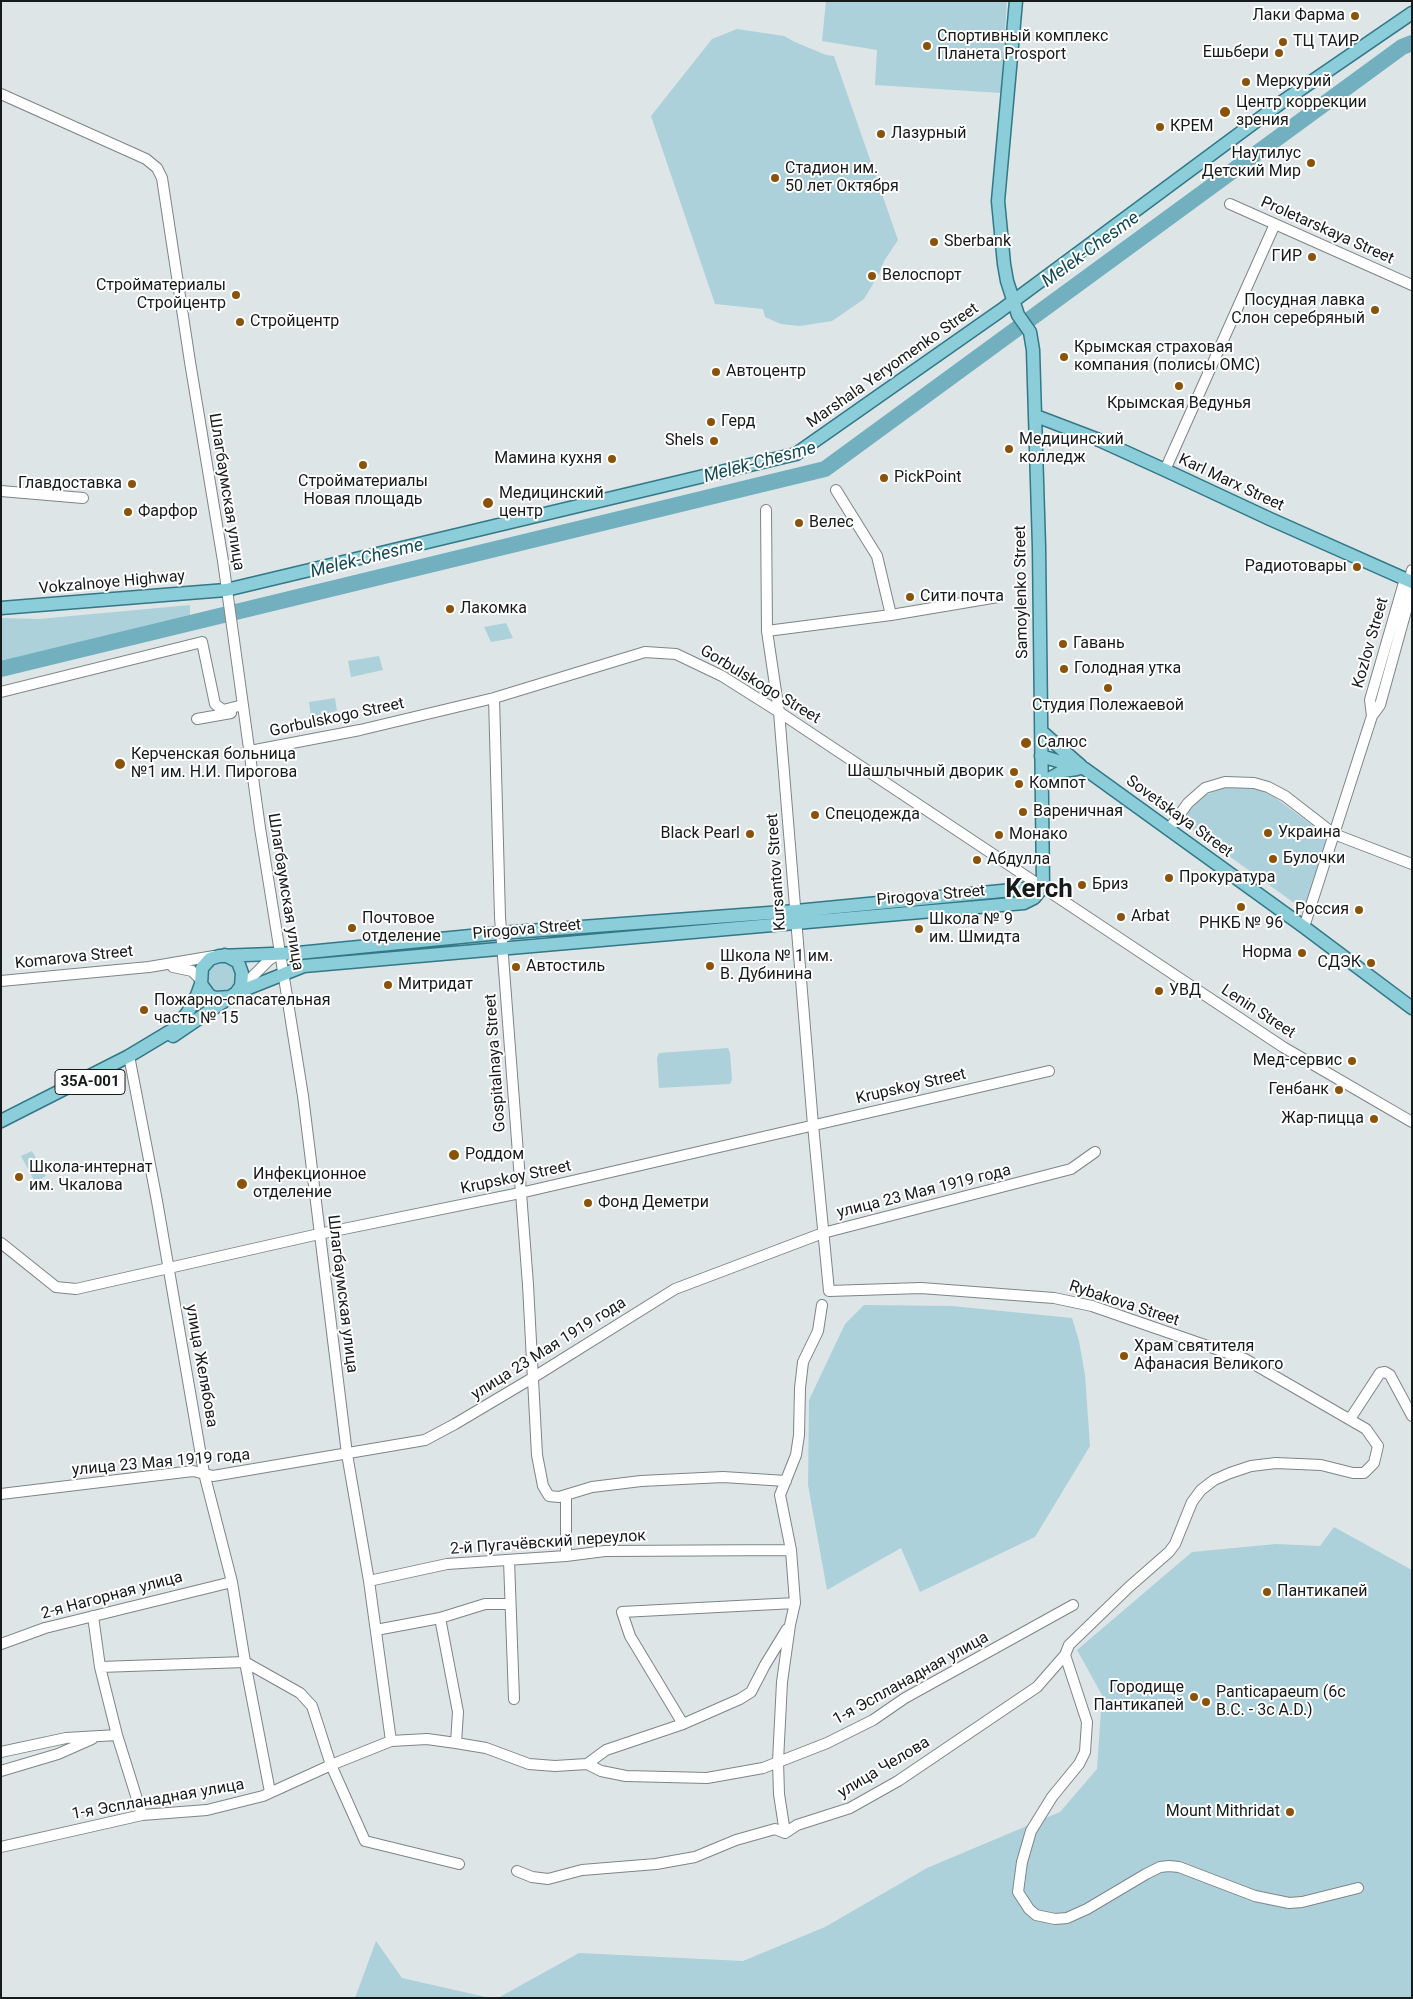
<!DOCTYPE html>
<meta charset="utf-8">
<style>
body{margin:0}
#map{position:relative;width:1413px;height:1999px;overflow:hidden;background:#dde5e7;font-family:Roboto,sans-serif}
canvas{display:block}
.frame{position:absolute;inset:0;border:2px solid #171a1a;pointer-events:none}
</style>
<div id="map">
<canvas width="1413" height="1999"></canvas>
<div class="frame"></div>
</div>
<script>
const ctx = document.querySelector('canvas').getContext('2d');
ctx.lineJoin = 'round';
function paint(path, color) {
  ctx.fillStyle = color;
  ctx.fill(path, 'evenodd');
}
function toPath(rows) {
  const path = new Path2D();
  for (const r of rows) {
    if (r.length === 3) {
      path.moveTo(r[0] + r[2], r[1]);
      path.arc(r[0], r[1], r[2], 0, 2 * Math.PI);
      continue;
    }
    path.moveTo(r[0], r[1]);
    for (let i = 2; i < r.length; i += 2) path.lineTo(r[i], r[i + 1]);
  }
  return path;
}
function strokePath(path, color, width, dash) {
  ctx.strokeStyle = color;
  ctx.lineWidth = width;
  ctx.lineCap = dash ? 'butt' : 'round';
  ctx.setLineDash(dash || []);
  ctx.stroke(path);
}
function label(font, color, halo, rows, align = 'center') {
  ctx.font = font + ' Roboto,sans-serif';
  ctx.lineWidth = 4;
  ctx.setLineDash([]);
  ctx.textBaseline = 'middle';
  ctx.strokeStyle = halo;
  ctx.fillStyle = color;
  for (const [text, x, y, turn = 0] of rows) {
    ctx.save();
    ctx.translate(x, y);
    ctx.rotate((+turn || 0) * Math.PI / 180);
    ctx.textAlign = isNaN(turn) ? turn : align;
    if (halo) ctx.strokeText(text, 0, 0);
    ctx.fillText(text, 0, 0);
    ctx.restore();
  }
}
paint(toPath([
 [826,1,1007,1,1001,93,875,85,877,50,822,41],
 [737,29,784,36,795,42,826,55,834,56,898,240,884,261,879,274,864,299,832,321,800,326,781,324,765,317,763,309,715,304,651,116,712,39],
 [190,605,190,619,1,663,1,618,39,619],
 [506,623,513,638,491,642,484,627],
 [379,656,383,670,351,677,348,661],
 [335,698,337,711,311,717,309,702],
 [1232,787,1246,787,1263,791,1273,796,1328,837,1304,910,1183,823,1189,810,1199,798,1220,789],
 [496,935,497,943,493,945,325,957],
 [222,976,15],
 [728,1048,730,1053,732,1079,730,1084,659,1088,657,1058,659,1053],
 [32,1151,46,1176,35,1182,21,1156],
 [864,1305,952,1306,1072,1318,1079,1341,1085,1375,1090,1446,1035,1537,920,1592,901,1548,827,1590,808,1485,809,1400,845,1324],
 [1334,1527,1412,1570,1412,1998,498,1998,579,1953,743,1961,825,1927,927,1868,1060,1812,1097,1769,1102,1695,1077,1650,1192,1552,1276,1544,1320,1546],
 [376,1941,402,1978,490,1998,355,1998]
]), '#acd1da');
strokePath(toPath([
 [1,669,825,469,1402,47,1412,43]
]), '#72b0bf', 16);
const minor = toPath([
 [1,94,146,159,157,168,162,178,190,362,223,561,260,828,303,1096,347,1454,369,1581,391,1741],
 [1230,204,1412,285],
 [1165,470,1275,224],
 [836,490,877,556,891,615],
 [1,491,83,498],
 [766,510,767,631,779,712,813,1125,829,1291,921,1288,1054,1298,1092,1306,1245,1359,1366,1429,1378,1446,1374,1463,1364,1473,1353,1473,1321,1465,1276,1463,1251,1466,1230,1473,1214,1480,1201,1490,1192,1502,1175,1544,1169,1552,1129,1587,1069,1645,1065,1655,1087,1722,1085,1752,1079,1764,1052,1797,1031,1831,1022,1862,1018,1892,1029,1909,1036,1915,1055,1919,1067,1918,1087,1909,1146,1874,1160,1867,1169,1866,1179,1867,1255,1896,1289,1903,1302,1902,1358,1888],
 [1409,581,1412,570],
 [767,631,891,615,998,597],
 [1,692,202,642,215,704,223,710,243,705],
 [494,698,500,917,528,1285,537,1455,543,1486,549,1496,559,1497,592,1487,641,1481,723,1477,786,1481],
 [1372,716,1370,700,1405,579],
 [197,719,231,713],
 [250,751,360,730,494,698,645,652,676,654,722,676,779,712,1283,1047,1412,1122],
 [1169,829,1188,803,1205,788,1225,782,1254,783,1268,787,1285,796,1334,834,1412,864],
 [1304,927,1372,716,1380,705,1412,589],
 [173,967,192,971,200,979],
 [1,981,149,967,214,956],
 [239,990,269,960,278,954],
 [130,1061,157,1201,204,1473,232,1582,245,1662,270,1792],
 [1,1243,56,1287,76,1289,319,1234,520,1193,1049,1071],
 [1350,1419,1380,1373,1385,1372,1390,1375,1412,1416],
 [1,1494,193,1471,213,1476,425,1440,455,1424,534,1377,675,1289,823,1233,1071,1169,1095,1152],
 [566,1556,566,1495],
 [509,1560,514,1699],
 [369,1581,447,1564,566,1556,605,1551,791,1550],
 [93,1616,100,1667,117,1735,142,1815],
 [440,1618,458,1712,456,1743],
 [376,1630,440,1618,485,1604,510,1604],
 [1,1644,45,1628,232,1582],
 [100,1667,245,1662,300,1693,312,1706,331,1765,365,1841,459,1864],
 [683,1724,630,1636,622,1612,795,1603],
 [1,1752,66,1738,117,1735],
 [587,1764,606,1750,683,1724,740,1699,751,1692,765,1665,787,1629],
 [1,1771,58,1754,92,1739],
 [785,1833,779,1794,778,1761,782,1682,790,1625,795,1603,791,1550,780,1495,796,1455,799,1435,800,1388,803,1362,818,1331,822,1305],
 [1,1847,142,1815,207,1810,263,1796,331,1765,391,1741,427,1739,456,1743,486,1748,529,1764,555,1766,587,1764,601,1771,626,1776,707,1778,763,1768,827,1743,873,1720,905,1698,1073,1605],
 [517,1871,532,1877,548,1879,582,1870,656,1864,695,1857,736,1840,775,1829,785,1833,797,1825,850,1808,898,1781,1037,1687,1065,1655]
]);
const major = toPath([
 [1016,1,998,201,1004,264,1007,281,1018,315,1030,332,1033,350,1039,547,1043,887],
 [1036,416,1099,440,1165,470,1270,519,1412,582],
 [1,608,226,590,796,454,1000,311,1282,102,1412,13],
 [1041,731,1081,766],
 [1041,756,1085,769,1304,927,1412,1008],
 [1040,784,1063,771,1077,769],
 [225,955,238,962,242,973,241,986,236,993],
 [201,984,209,995,215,998,230,997],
 [173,1036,236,993,304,966,1024,903,1034,898,1043,887],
 [1,1121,129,1056,174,1029,188,1012,197,995,201,984,202,968,210,959,219,956,298,953,501,933,796,911,1043,887]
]);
strokePath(minor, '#7e8587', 12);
strokePath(major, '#327887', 15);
strokePath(minor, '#fff', 10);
strokePath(major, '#8ccdda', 12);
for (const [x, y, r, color] of [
 [1355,16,5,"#8b5209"],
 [1283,42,5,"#8b5209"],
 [927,46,5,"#8b5209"],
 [1279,53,5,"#8b5209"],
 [1246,82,5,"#8b5209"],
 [1225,112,6,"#8b5209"],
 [1160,127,5,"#8b5209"],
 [881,134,5,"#8b5209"],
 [1311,163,5,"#8b5209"],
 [775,178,5,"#8b5209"],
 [934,242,5,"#8b5209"],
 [1312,257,5,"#8b5209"],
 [872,276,5,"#8b5209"],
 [236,295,5,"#8b5209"],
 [1375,310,5,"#8b5209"],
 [240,322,5,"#8b5209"],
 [1064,357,5,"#8b5209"],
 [716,372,5,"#8b5209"],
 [1179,386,5,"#8b5209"],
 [711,422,5,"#8b5209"],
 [714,441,5,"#8b5209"],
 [1009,449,5,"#8b5209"],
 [612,459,5,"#8b5209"],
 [363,465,5,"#8b5209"],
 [884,478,5,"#8b5209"],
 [132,484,5,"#8b5209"],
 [488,503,6,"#8b5209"],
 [128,512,5,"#8b5209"],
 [799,523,5,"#8b5209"],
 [1357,567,5,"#8b5209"],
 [910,597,5,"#8b5209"],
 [450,609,5,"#8b5209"],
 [1063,644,5,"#8b5209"],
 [1064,669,5,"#8b5209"],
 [1108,688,5,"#8b5209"],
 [1026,743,6,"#8b5209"],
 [120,764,6,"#8b5209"],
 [1014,772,5,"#8b5209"],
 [1019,784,5,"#8b5209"],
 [1023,812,5,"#8b5209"],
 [815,815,5,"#8b5209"],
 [1268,833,5,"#8b5209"],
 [750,834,5,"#8b5209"],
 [999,835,5,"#8b5209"],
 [1273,859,5,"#8b5209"],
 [977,860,5,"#8b5209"],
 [1169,878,5,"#8b5209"],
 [1082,885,5,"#8b5209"],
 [1241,907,5,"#8b5209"],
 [1359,910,5,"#8b5209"],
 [1121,917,5,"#8b5209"],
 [352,928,5,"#8b5209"],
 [919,929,5,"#8b5209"],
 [1302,953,5,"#8b5209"],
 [1371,963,5,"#8b5209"],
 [710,966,5,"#8b5209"],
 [516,967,5,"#8b5209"],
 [388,985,5,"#8b5209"],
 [1159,991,5,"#8b5209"],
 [144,1010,5,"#8b5209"],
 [1352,1061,5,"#8b5209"],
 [1339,1090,5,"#8b5209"],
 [1374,1119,5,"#8b5209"],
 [454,1155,6,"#8b5209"],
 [19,1177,5,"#8b5209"],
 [242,1184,6,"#8b5209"],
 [588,1203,5,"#8b5209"],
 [1124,1356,5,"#8b5209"],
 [1267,1592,5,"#8b5209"],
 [1194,1697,5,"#8b5209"],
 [1206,1702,5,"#8b5209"],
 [1290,1812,5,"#8b5209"]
]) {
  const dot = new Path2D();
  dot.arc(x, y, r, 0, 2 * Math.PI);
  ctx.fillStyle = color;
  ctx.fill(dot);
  strokePath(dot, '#fff', 2);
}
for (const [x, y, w] of [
 [90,1082,70]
]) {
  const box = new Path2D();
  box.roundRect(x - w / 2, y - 12.5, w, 25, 4);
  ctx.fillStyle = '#fff';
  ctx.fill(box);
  strokePath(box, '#171a1a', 1);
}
label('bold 15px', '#171a1a', null, [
 ["35А-001",90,1082]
]);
label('16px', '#171a1a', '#fff', [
 ["Лаки Фарма",1345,16,"right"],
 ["Спортивный комплекс",937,37],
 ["Планета Prosport",937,55],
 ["ТЦ ТАИР",1293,42],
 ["Ешьбери",1269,53,"right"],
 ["Меркурий",1256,82],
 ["Центр коррекции",1236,103],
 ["зрения",1236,121],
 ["КРЕМ",1170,127],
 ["Лазурный",891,134],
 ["Наутилус",1301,154,"right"],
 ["Детский Мир",1301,172,"right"],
 ["Стадион им.",785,169],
 ["50 лет Октября",785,187],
 ["Sberbank",944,242],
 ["ГИР",1302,257,"right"],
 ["Велоспорт",882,276],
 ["Стройматериалы",226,286,"right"],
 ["Стройцентр",226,304,"right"],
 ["Посудная лавка",1365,301,"right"],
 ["Слон серебряный",1365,319,"right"],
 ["Стройцентр",250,322],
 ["Крымская страховая",1074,348],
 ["компания (полисы ОМС)",1074,366],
 ["Автоцентр",726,372],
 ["Крымская Ведунья",1179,404,"center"],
 ["Герд",721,422],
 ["Медицинский",1019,440],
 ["колледж",1019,458],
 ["Shels",704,441,"right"],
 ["Мамина кухня",602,459,"right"],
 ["PickPoint",894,478],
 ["Стройматериалы",363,482,"center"],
 ["Новая площадь",363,500,"center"],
 ["Главдоставка",122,484,"right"],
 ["Медицинский",499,494],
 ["центр",499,512],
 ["Фарфор",138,512],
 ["Велес",809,523],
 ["Радиотовары",1347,567,"right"],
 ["Сити почта",920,597],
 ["Лакомка",460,609],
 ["Гавань",1073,644],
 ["Голодная утка",1074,669],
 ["Студия Полежаевой",1108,706,"center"],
 ["Салюс",1037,743],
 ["Керченская больница",131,755],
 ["№1 им. Н.И. Пирогова",131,773],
 ["Шашлычный дворик",1004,772,"right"],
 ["Компот",1029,784],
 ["Вареничная",1033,812],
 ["Спецодежда",825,815],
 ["Украина",1278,833],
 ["Black Pearl",740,834,"right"],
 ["Монако",1009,835],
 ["Булочки",1283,859],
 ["Абдулла",987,860],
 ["Прокуратура",1179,878],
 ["Бриз",1092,885],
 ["Россия",1349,910,"right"],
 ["Arbat",1131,917],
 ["Почтовое",362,919],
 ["отделение",362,937],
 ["Школа № 9",929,920],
 ["им. Шмидта",929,938],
 ["РНКБ № 96",1241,924,"center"],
 ["Норма",1292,953,"right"],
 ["Школа № 1 им.",720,957],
 ["В. Дубинина",720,975],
 ["СДЭК",1361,963,"right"],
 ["Автостиль",526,967],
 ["Митридат",398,985],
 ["УВД",1169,991],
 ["Пожарно-спасательная",154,1001],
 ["часть № 15",154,1019],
 ["Мед-сервис",1342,1061,"right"],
 ["Генбанк",1329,1090,"right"],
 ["Жар-пицца",1364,1119,"right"],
 ["Роддом",465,1155],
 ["Школа-интернат",29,1168],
 ["им. Чкалова",29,1186],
 ["Инфекционное",253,1175],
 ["отделение",253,1193],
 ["Фонд Деметри",598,1203],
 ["Храм святителя",1134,1347],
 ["Афанасия Великого",1134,1365],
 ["Пантикапей",1277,1592],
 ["Городище",1184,1688,"right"],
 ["Пантикапей",1184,1706,"right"],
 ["Panticapaeum (6c",1216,1693],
 ["B.C. - 3c A.D.)",1216,1711],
 ["Mount Mithridat",1280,1812,"right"]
], 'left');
label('16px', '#171a1a', '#fff', [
 ["Proletarskaya Street",1327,231,24],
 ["Marshala Yeryomenko Street",893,366,-35],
 ["Karl Marx Street",1231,483,25],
 ["Шлагбаумская улица",226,492,81],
 ["Vokzalnoye Highway",112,583,-5],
 ["Samoylenko Street",1022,592,-91],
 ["Kozlov Street",1371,643,-74],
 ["Gorbulskogo Street",760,685,31],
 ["Gorbulskogo Street",337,718,-12],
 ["Sovetskaya Street",1179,817,36],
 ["Kursantov Street",777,872,-94],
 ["Шлагбаумская улица",285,892,81],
 ["Pirogova Street",931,896,-5],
 ["Pirogova Street",527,930,-5],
 ["Komarova Street",74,958,-6],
 ["Lenin Street",1258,1012,33],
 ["Gospitalnaya Street",496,1063,-94],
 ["Krupskoy Street",911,1087,-13],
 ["Krupskoy Street",516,1178,-12],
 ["улица 23 Мая 1919 года",924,1192,-14],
 ["Шлагбаумская улица",342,1294,83],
 ["Rybakova Street",1124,1304,18],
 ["улица 23 Мая 1919 года",549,1349,-32],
 ["улица Желябова",201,1366,80],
 ["улица 23 Мая 1919 года",161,1463,-5],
 ["2-й Пугачёвский переулок",548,1543,-4],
 ["2-я Нагорная улица",112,1596,-15],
 ["1-я Эспланадная улица",911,1679,-29],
 ["улица Челова",884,1768,-31],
 ["1-я Эспланадная улица",158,1800,-10]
]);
label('italic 18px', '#124a55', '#fff', [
 ["Melek-Chesme",1091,250,-36],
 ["Melek-Chesme",760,463,-15],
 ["Melek-Chesme",367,559,-14]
]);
label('bold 26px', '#171a1a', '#fff', [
 ["Kerch",1039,890]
]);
</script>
